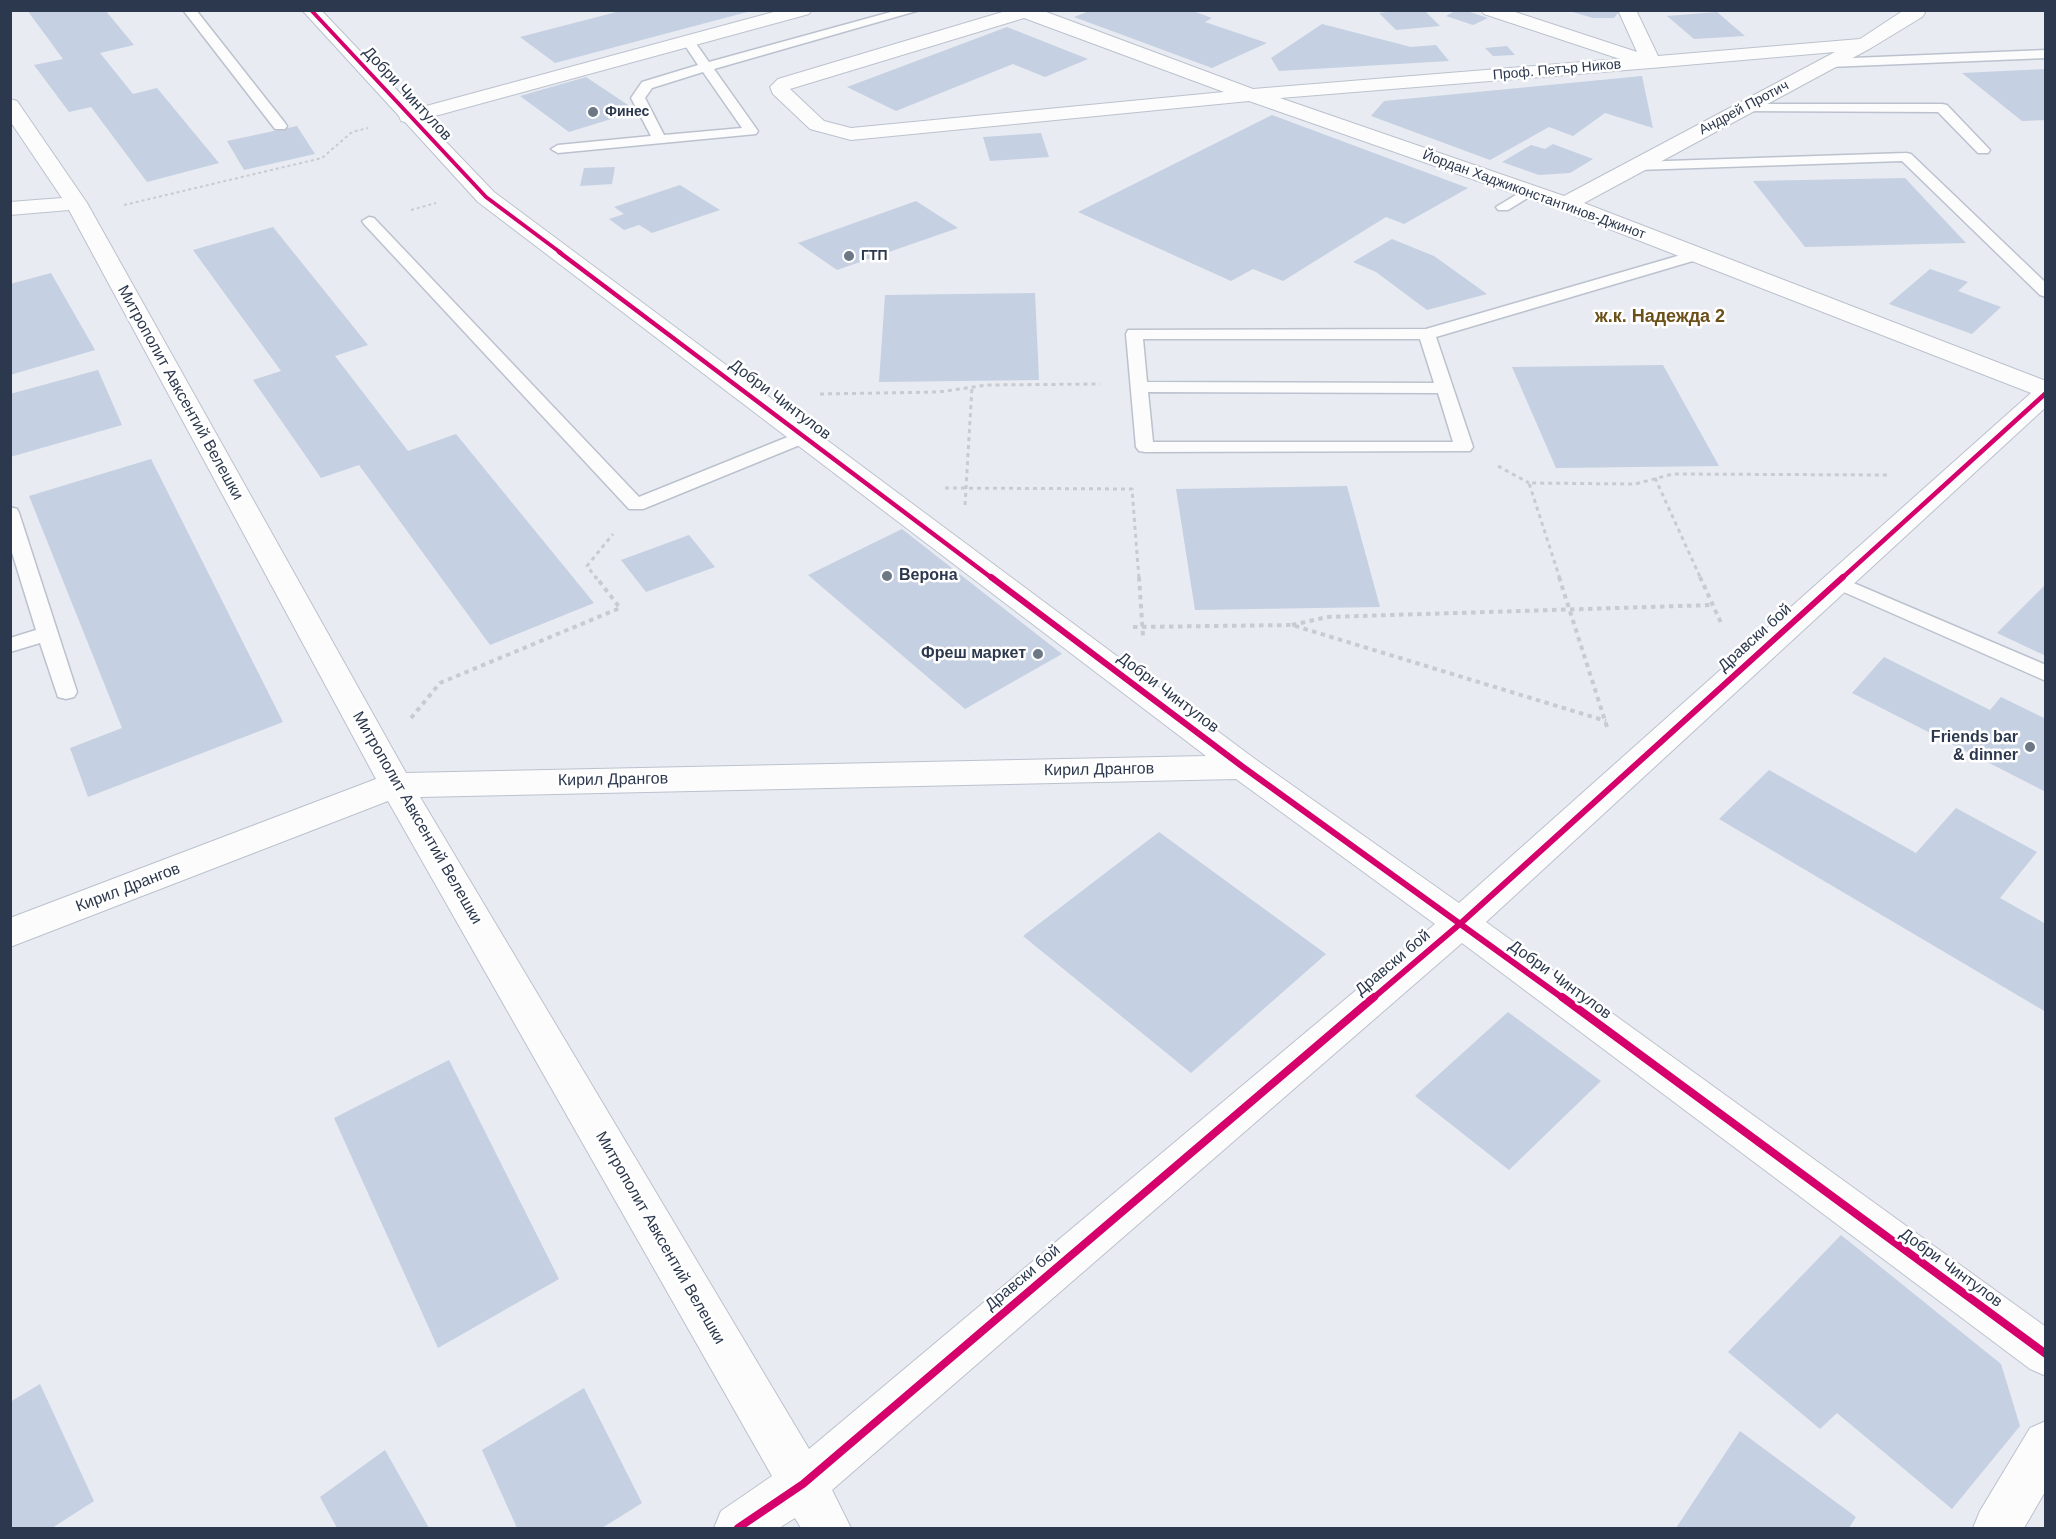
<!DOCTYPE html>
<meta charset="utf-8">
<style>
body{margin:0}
#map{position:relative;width:2056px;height:1539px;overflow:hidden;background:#e8ebf1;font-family:Helvetica,sans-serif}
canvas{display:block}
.frame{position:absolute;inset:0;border:12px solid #2c384d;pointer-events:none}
</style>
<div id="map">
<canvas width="2056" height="1539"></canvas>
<div class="frame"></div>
</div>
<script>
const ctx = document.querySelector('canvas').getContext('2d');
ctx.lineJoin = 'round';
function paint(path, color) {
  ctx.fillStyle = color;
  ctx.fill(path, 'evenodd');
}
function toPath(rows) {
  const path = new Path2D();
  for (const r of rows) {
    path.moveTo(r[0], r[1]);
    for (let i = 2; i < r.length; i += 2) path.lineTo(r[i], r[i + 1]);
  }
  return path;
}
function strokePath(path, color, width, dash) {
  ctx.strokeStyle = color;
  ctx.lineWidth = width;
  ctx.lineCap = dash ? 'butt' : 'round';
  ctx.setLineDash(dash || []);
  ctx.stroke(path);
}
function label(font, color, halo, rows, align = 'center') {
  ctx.font = font + ' Helvetica,sans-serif';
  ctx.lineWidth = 5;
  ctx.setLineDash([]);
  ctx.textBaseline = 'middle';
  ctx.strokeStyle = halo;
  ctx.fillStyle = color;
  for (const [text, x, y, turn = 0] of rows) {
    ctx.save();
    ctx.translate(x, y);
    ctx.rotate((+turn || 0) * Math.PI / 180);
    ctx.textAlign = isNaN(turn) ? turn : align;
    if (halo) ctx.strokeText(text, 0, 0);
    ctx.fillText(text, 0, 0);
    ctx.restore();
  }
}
paint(toPath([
 [27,10,105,10,134,45,100,53,133,94,157,88,219,163,147,182,91,107,69,112,34,65,63,59],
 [624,10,751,10,751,11,555,63,520,37],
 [1092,10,1190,10,1212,18,1205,22,1267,43,1212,68,1074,17],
 [1406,10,1424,10,1440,26,1396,30,1379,13],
 [1457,10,1464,10,1488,18,1473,25,1446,16],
 [1566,10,1620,10,1614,18,1593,18],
 [1717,12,1745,36,1694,39,1667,16],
 [1322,24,1411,47,1436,45,1449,61,1279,71,1271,58],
 [1007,27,1088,59,1045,77,1013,64,896,111,847,87],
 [1507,46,1515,55,1493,56,1485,48],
 [2046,69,2046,120,2022,121,1962,73],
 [1642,76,1653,128,1605,113,1573,136,1549,127,1490,160,1371,116,1384,101],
 [586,77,637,111,569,132,520,96],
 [1272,115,1468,188,1404,224,1386,217,1283,281,1253,269,1231,281,1078,212],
 [297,126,315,154,244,170,227,141],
 [1041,133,1049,157,990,161,983,137],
 [1553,144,1593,159,1570,173,1539,175,1502,162,1531,145,1545,149],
 [615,167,612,184,580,186,584,168],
 [1905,178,1966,243,1805,247,1753,181],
 [680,185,720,210,652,233,639,225,624,230,609,219,624,214,614,207],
 [916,201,958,228,837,270,798,243],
 [273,227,368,345,335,356,408,451,456,434,594,603,490,645,359,465,321,478,253,380,281,371,193,250],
 [1392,239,1434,256,1487,294,1427,310,1376,272,1353,262],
 [1930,269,1968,282,1958,291,2001,307,1972,334,1889,304],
 [51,273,95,350,10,375,10,284],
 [1035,293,1039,380,879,382,885,295],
 [1663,365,1719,466,1556,468,1512,367],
 [98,370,122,425,10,457,10,394],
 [151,459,283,722,88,797,70,748,122,728,29,496],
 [1347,486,1380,607,1195,610,1176,489],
 [902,529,1062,654,965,709,808,575],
 [689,535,715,567,646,592,621,560],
 [2046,584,2046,656,1997,633],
 [1884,657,1990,710,2001,697,2046,719,2046,792,1852,693],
 [1769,770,1916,853,1956,808,2037,852,2000,898,2046,924,2046,1012,1719,819],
 [1159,832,1326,954,1191,1073,1023,936],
 [1508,1012,1601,1081,1509,1170,1415,1096],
 [449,1060,559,1279,438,1348,334,1118],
 [1841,1235,2001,1364,2020,1426,1952,1509,1837,1413,1820,1429,1728,1352],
 [40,1384,94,1501,52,1528,10,1528,10,1402],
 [584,1388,642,1503,602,1528,517,1528,482,1450],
 [1740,1431,1856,1517,1849,1528,1676,1528],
 [385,1450,429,1528,337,1528,320,1497]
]), '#c5d0e2');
const lane = toPath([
 [183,10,196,10,285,123,287,126,285,129,275,129,183,10],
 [898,10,920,10,714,69,758,131,756,134,558,153,551,149,558,145,651,136,631,98,642,82,698,65,682,41,684,38,692,38,709,62,898,10],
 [703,72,742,128,664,135,645,98,652,88,703,72],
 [2046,50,2046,58,1829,67,1823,63,1829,59,2046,50],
 [1745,104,1942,104,1947,105,1990,150,1988,153,1978,153,1938,112,1740,111,1738,108,1740,105,1745,104],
 [1906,153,1911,154,2046,283,2046,297,2040,295,1902,161,1637,170,1630,166,1637,162,1906,153],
 [1529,187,1536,191,1534,194,1508,210,1498,210,1496,207,1529,187],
 [369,217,374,218,639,497,800,432,812,432,815,436,812,440,643,509,629,509,364,224,362,221,369,217],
 [1698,250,1706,255,1703,258,1436,337,1473,447,1470,451,1145,452,1139,451,1136,447,1126,334,1128,330,1426,329,1698,250],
 [1143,339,1420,339,1434,383,1147,382,1143,339],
 [1148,392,1438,393,1453,442,1153,442,1148,392],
 [10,507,17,509,19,513,77,692,74,697,66,699,58,697,40,643,10,652,10,638,36,630,10,546,10,507],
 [1837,576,2046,665,2046,681,1830,586,1827,582,1830,578,1837,576]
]);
const street = toPath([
 [302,10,321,10,415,109,781,10,812,10,809,14,424,119,494,192,1255,759,1459,903,2031,393,1558,209,1249,101,851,140,810,129,773,94,770,87,778,79,1009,10,1041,10,1253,89,1620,59,1484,14,1481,10,1509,10,1637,52,1618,10,1636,10,1658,56,1860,39,1904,10,1923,10,1925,13,1922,17,1871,48,1584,203,2046,381,2046,407,1486,922,2046,1327,2046,1376,2030,1369,1462,943,832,1490,851,1528,801,1528,795,1518,779,1528,714,1528,721,1511,772,1476,388,801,10,947,10,918,376,779,69,210,10,215,10,202,62,198,10,121,10,99,17,101,87,203,406,773,1206,756,478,202,405,122,401,121,399,116,302,10],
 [1024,18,1224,92,851,128,824,121,790,89,1024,18],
 [1835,52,1564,196,1280,98,1651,68,1835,52],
 [1236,779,1435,924,809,1449,420,797,1236,779],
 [2046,1421,2046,1490,2024,1528,1973,1528,1980,1511,2030,1428,2046,1421]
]);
strokePath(lane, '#bbc2ce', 3);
strokePath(street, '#bbc2ce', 2);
strokePath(toPath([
 [124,205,322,158,352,132,368,128],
 [411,210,436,203]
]), '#c8cbd0', 2, [3, 3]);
strokePath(toPath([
 [820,394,939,392,987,385,1100,384],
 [1498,466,1529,483],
 [1655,478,1701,579],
 [945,488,1132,489,1139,579],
 [965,505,972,387],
 [597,579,587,566,613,534],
 [1560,579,1529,483,1635,484,1673,474,1889,475]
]), '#c8cbd0', 3, [4, 4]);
strokePath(toPath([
 [1139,577,1143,636],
 [1559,577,1608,730],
 [1700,577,1722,625],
 [1292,625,1327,617,1713,605],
 [1133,627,1292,625,1606,721],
 [411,718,440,683,620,608,596,577]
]), '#c8cbd0', 4, [4.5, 4.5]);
paint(lane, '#fcfcfd');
paint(street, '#fcfcfd');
strokePath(toPath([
 [311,10,486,197,561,253]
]), '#d6006c', 4);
strokePath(toPath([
 [559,252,993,579],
 [1841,579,2046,393]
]), '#d6006c', 4.5);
strokePath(toPath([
 [991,577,1243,767,1564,999],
 [1372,999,1461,923,1843,577]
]), '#d6006c', 6);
strokePath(toPath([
 [1562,997,2046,1354],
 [738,1528,803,1484,1374,997]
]), '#d6006c', 8);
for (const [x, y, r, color] of [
 [593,112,6,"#6e7786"],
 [849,256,6,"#6e7786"],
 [887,576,6,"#6e7786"],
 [1038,654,6,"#6e7786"],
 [2030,747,6,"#6e7786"]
]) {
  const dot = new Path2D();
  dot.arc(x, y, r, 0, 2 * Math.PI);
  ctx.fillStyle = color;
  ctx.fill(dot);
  strokePath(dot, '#fff', 2);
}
label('14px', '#2c384d', '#fff', [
 ["Проф. Петър Ников",1557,70,-5],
 ["Андрей Протич",1744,108,-28],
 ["Йордан Хаджиконстантинов-Джинот",1534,195,20]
]);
label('bold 14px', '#2c384d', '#fff', [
 ["Финес",605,112],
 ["ГТП",861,256]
], 'left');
label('16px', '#2c384d', '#fff', [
 ["Добри Чинтулов",407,94,47],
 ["Митрополит Авксентий Велешки",180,393,61],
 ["Добри Чинтулов",780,400,37],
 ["Дравски бой",1755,638,-42],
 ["Добри Чинтулов",1168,693,37],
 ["Кирил Дрангов",1099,770,-1],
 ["Кирил Дрангов",613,780,-1],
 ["Митрополит Авксентий Велешки",417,818,60],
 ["Кирил Дрангов",128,888,-21],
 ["Дравски бой",1393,963,-40],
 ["Добри Чинтулов",1560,980,36],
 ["Митрополит Авксентий Велешки",660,1238,60],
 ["Добри Чинтулов",1951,1268,36],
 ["Дравски бой",1023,1278,-40]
]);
label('bold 16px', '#2c384d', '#fff', [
 ["Верона",899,576,"left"],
 ["Фреш маркет",1026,654],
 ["Friends bar",2018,738],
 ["& dinner",2018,756]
], 'right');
label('bold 18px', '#6c5019', '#fff', [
 ["ж.к. Надежда 2",1660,317]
]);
</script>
